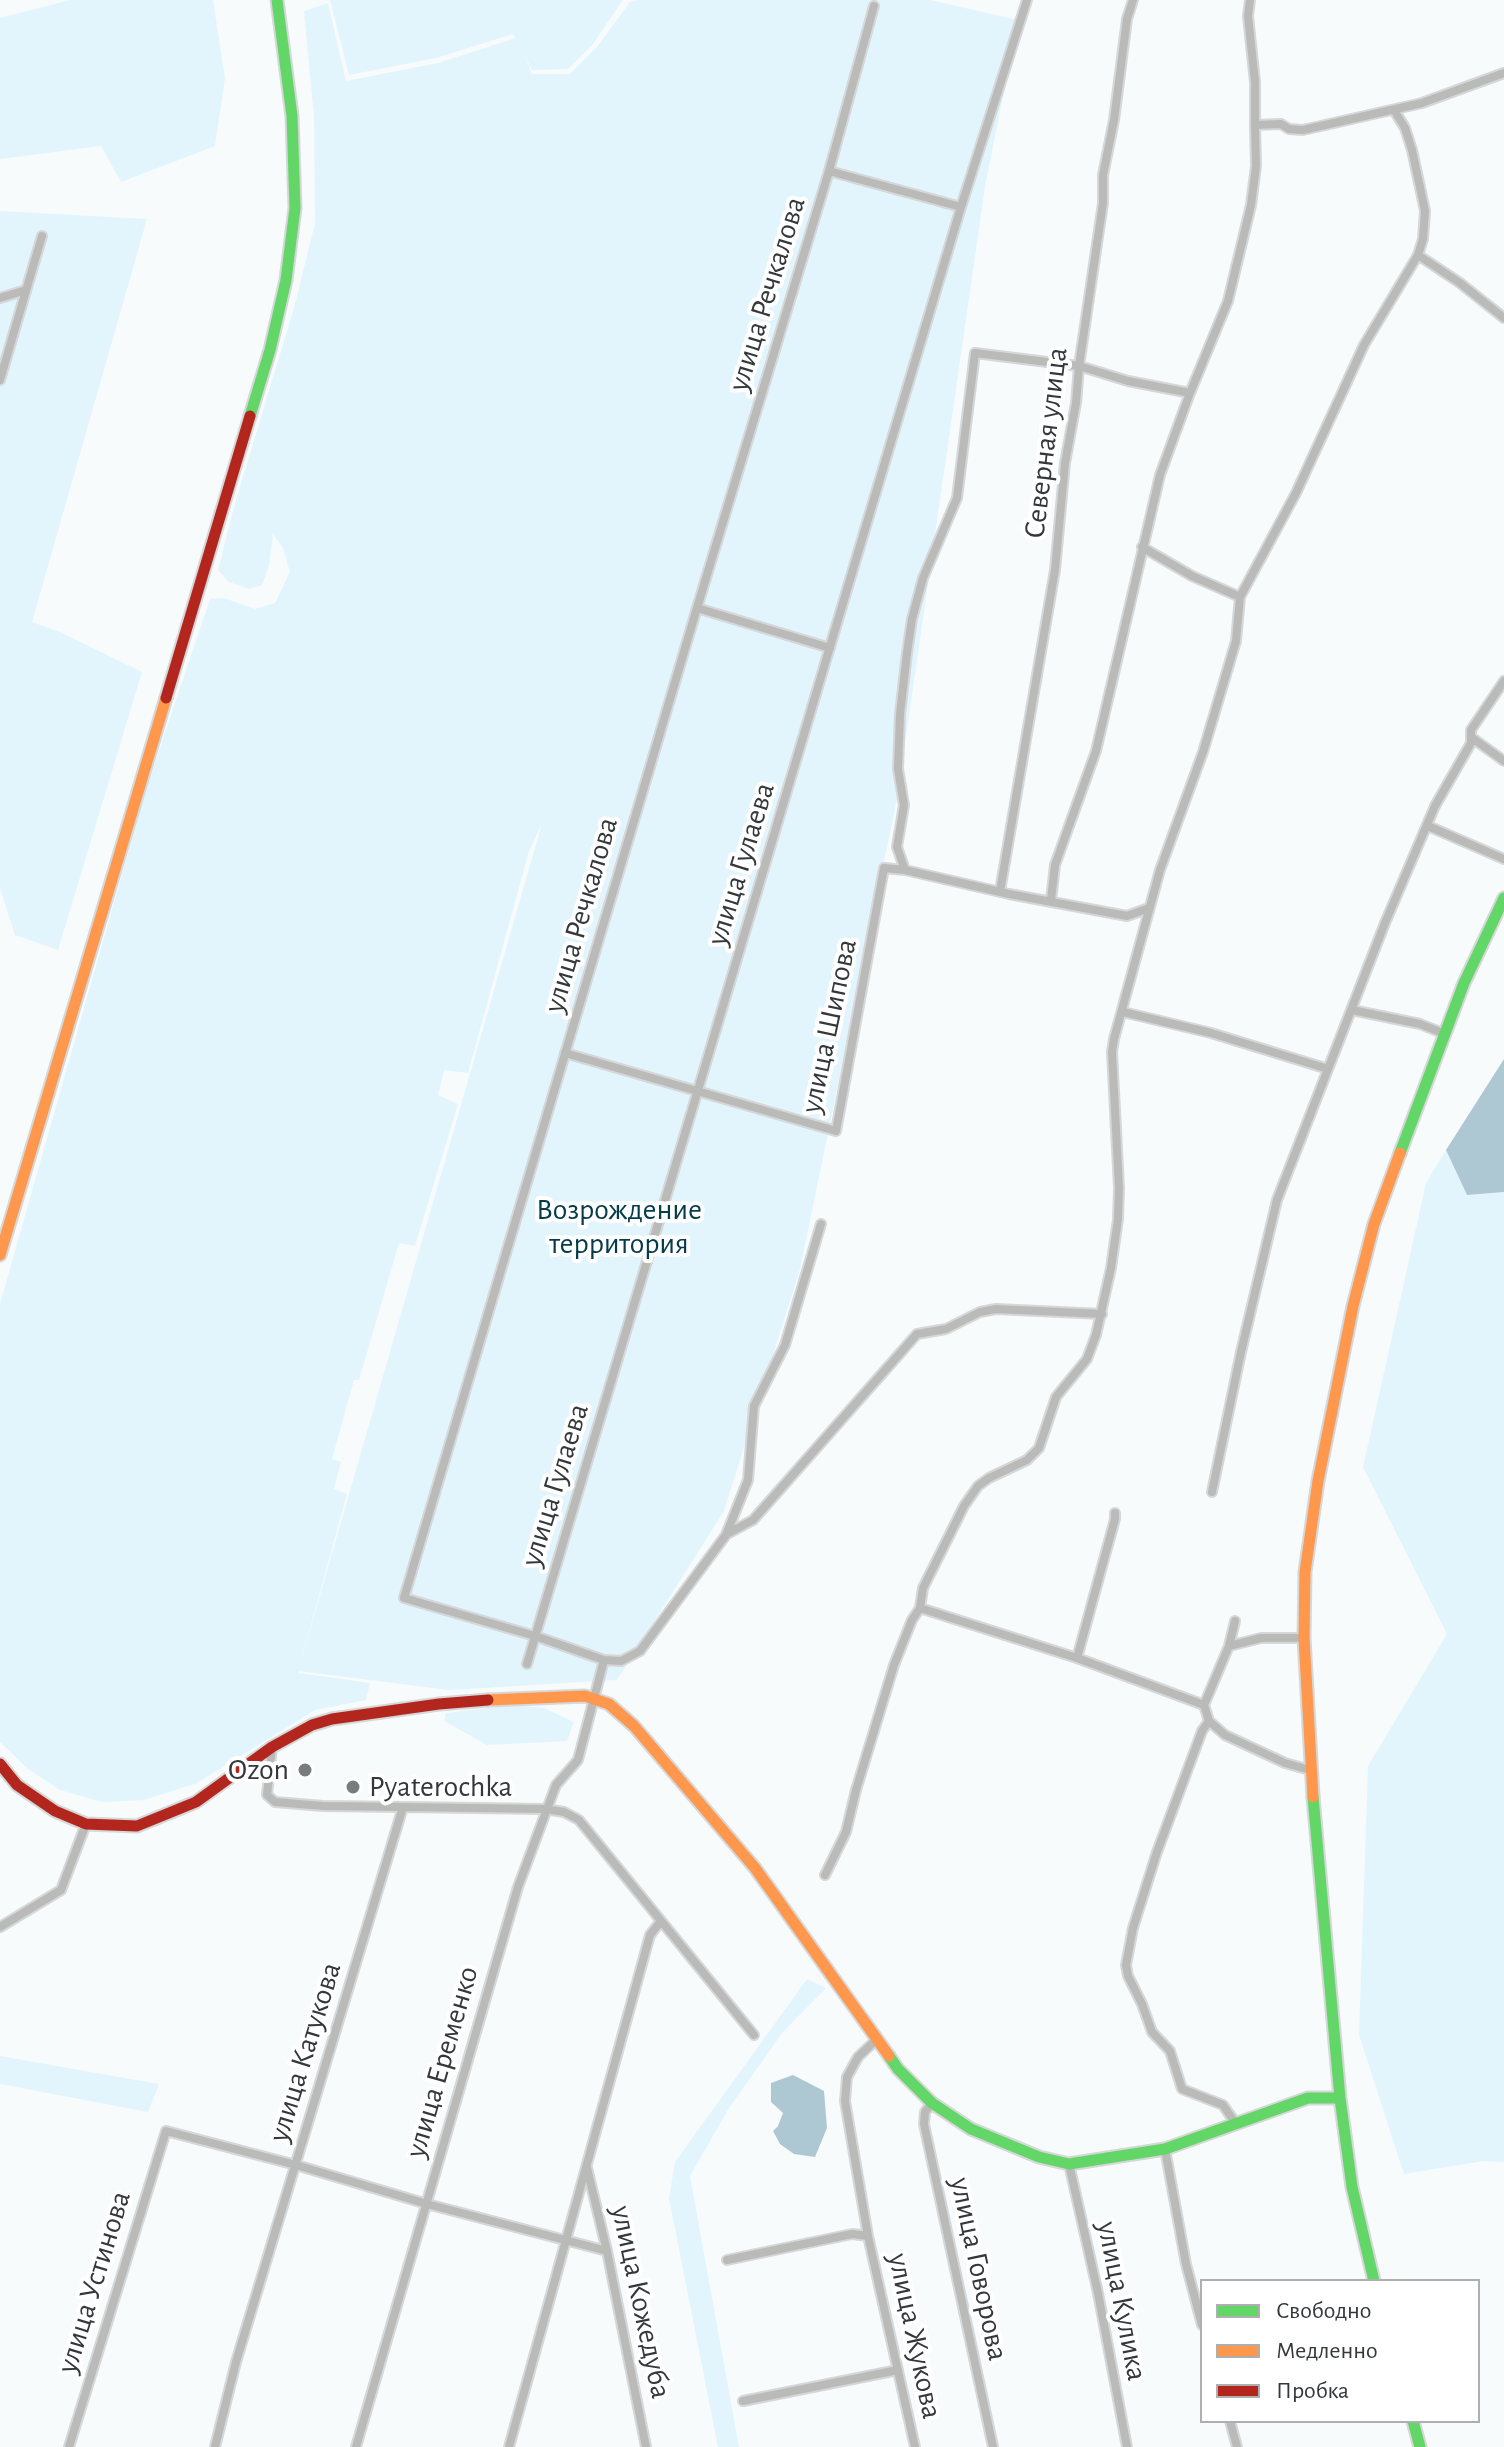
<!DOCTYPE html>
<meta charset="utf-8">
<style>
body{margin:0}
#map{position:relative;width:1504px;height:2447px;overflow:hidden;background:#f7fbfc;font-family:"Alegreya Sans",sans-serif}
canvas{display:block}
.legend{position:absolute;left:1200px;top:2279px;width:280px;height:144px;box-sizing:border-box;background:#fff;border:2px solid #adafb0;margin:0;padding:10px 14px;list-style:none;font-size:24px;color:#33383a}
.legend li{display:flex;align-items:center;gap:16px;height:40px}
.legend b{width:40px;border:2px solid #adafb0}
</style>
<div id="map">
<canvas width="1504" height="2447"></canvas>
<ul class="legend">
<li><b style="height:10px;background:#63d668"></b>Свободно</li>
<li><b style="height:10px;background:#ff974d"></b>Медленно</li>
<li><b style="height:10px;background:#b3261e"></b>Пробка</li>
</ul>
</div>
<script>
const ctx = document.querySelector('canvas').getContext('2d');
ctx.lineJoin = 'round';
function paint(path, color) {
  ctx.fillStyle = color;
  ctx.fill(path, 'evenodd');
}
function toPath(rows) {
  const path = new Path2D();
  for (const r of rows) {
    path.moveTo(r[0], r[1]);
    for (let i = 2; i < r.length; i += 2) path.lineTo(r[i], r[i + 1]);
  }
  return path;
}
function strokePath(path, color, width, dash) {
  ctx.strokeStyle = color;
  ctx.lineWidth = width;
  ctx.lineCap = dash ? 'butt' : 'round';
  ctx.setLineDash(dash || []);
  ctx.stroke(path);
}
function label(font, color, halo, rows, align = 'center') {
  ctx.font = font + ' "Alegreya Sans",sans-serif';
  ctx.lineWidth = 8;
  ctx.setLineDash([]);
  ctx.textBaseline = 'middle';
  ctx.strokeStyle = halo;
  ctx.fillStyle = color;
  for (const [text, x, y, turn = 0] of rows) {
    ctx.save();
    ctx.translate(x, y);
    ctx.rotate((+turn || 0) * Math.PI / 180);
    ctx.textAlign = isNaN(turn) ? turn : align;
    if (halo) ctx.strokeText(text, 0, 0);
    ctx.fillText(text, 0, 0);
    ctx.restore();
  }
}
paint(toPath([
 [70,0,213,0,225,78,215,146,121,182,101,146,0,159,0,18],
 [330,0,623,0,593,44,568,69,532,70,525,56,532,74,570,74,597,47,630,2,638,0,930,0,1018,20,985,187,897,799,800,1269,724,1511,617,1680,449,1690,299,1671,298,1673,370,1683,366,1700,315,1710,197,1783,144,1800,102,1802,60,1790,28,1769,0,1742,0,1304,147,786,210,599,224,598,255,609,275,603,290,572,283,548,273,534,269,566,262,585,249,589,229,582,218,570,234,507,294,308,315,223,314,117,304,11,328,3,346,81,438,63,516,38,513,34,436,58,349,75],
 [541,826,541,827,299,1668,347,1494,334,1489,341,1462,332,1459,354,1380,359,1380,399,1243,415,1246,458,1104,438,1095,444,1070,468,1073,529,851],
 [0,211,147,219,32,622,60,632,142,672,58,950,15,935,0,888],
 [1446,1150,1467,1195,1504,1192,1504,2162,1484,2161,1404,2174,1359,2035,1368,1766,1447,1634,1363,1467,1426,1183],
 [513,1705,544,1708,574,1722,567,1741,487,1745,444,1721,446,1713],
 [807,1979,826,1988,783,2032,729,2108,690,2176,739,2447,718,2447,669,2198,675,2162],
 [0,2056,159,2084,148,2112,0,2084]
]), '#e2f5fd');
paint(toPath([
 [1504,1059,1504,1192,1467,1195,1446,1150],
 [793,2075,824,2091,827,2128,815,2157,794,2154,780,2144,773,2131,778,2126,783,2113,771,2102,771,2083]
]), '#adc8d2');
const street = toPath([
 [1250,0,1248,16,1255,82,1255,125,1281,124,1289,129,1303,130,1422,103,1504,73],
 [961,207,1027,0],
 [1418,255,1460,283,1504,318],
 [0,298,26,290],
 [0,380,42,236],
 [1142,547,1192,576,1240,597],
 [697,608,830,648],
 [1471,737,1504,761],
 [1428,826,1504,859],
 [905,870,897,847,904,805,898,769,900,714,907,653,912,619,923,578,957,498,975,353,1079,366,1128,381,1190,393],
 [1000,891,1055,570,1065,463,1076,403,1079,366,1103,203,1103,175,1114,120,1127,19,1133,0],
 [1051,900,1055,865,1096,751,1160,475,1190,393,1228,301,1251,205,1256,166,1255,125],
 [1352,1010,1420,1024,1445,1034],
 [1123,1012,1211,1033,1328,1069],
 [565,1053,836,1131,884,868,905,870,1009,894,1127,916,1149,908],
 [1212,1492,1241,1352,1277,1200,1385,923,1435,806,1471,743,1471,730,1504,681],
 [727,1534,753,1520,917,1334,946,1329,980,1312,996,1309,1102,1314],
 [920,1608,1077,1658,1204,1705],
 [1235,1621,1229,1646,1204,1705,1209,1721,1202,1731,1157,1852,1133,1928,1126,1965,1128,1976,1142,2004,1152,2032,1170,2051,1182,2089,1223,2105,1236,2124],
 [1229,1646,1261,1638,1304,1638],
 [1077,1658,1115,1519,1115,1513],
 [604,1660,621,1661,640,1651,726,1535,748,1480,754,1406,785,1345,821,1224],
 [527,1664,961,207,829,171],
 [1209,1721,1225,1735,1285,1763,1310,1770],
 [272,1747,267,1795,275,1802,323,1806,403,1807],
 [825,1875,846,1832,856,1790,894,1665,912,1620,920,1608,923,1588,964,1506,978,1486,989,1478,1027,1460,1039,1448,1056,1397,1087,1359,1096,1335,1111,1268,1118,1219,1119,1188,1112,1052,1114,1039,1160,870,1203,752,1236,641,1240,597,1296,493,1364,345,1418,255,1423,239,1425,211,1412,150,1405,128,1394,110],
 [0,1927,61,1890,86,1824],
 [932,2103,925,2112,924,2124,993,2447],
 [1165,2149,1186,2264,1202,2325],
 [1069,2164,1098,2293,1127,2447],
 [587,2168,607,2251,646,2447],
 [868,2236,845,2101,847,2077,858,2057,876,2040],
 [727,2260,852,2234,868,2236,915,2447],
 [743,2401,898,2370],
 [1230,2421,1237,2447],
 [69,2447,166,2131,296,2165,427,2204,607,2251],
 [215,2447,236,2362,403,1807,545,1809,564,1812,579,1820,754,2035],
 [356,2447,518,1887,556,1785,578,1760,604,1660,535,1636,404,1598,697,608,829,171,874,6],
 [509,2447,650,1935,661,1921]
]);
const fast = toPath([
 [250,416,270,350,286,280,295,208,292,116,277,0],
 [1400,1153,1464,983,1504,898],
 [1313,1797,1340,2098,1352,2187,1374,2281],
 [889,2056,898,2069,932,2103,971,2129,1039,2157,1069,2164,1165,2149,1308,2098,1340,2098],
 [1413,2421,1420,2447]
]);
const slow = toPath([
 [0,1255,166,698],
 [488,1700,585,1696,609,1704,634,1726,755,1868,889,2056],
 [1313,1797,1304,1638,1305,1572,1318,1481,1353,1306,1374,1224,1400,1153]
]);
const jam = toPath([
 [166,698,250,416],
 [0,1764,17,1785,55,1811,86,1824,137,1826,196,1802,272,1747,312,1725,332,1719,439,1704,488,1700]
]);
strokePath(street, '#d5d7d8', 12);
strokePath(fast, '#d5d7d8', 15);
strokePath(slow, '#d5d7d8', 15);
strokePath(jam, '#d5d7d8', 15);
strokePath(street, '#babab9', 8);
strokePath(fast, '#63d668', 11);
strokePath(slow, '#ff974d', 11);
strokePath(jam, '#b3261e', 11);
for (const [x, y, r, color] of [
 [305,1770,8,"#787c7e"],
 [353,1787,8,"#787c7e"]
]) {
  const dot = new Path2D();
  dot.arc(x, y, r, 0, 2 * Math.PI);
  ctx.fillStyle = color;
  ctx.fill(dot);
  strokePath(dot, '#fff', 3);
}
label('30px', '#33383a', '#fff', [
 ["улица Речкалова",767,294,-73],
 ["Северная улица",1046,443,-83],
 ["улица Гулаева",741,864,-73],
 ["улица Речкалова",581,915,-74],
 ["улица Шипова",829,1026,-78],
 ["улица Гулаева",555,1485,-73],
 ["улица Катукова",305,2052,-73],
 ["улица Еременко",442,2062,-74],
 ["улица Говорова",979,2269,78],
 ["улица Устинова",94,2282,-73],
 ["улица Кулика",1122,2301,79],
 ["улица Кожедуба",641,2302,78],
 ["улица Жукова",915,2336,78]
]);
label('30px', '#053c4c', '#fff', [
 ["Возрождение",619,1210],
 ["территория",619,1244]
]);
label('30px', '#33383a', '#fff', [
 ["Ozon",289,1770],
 ["Pyaterochka",369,1787,"left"]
], 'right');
</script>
